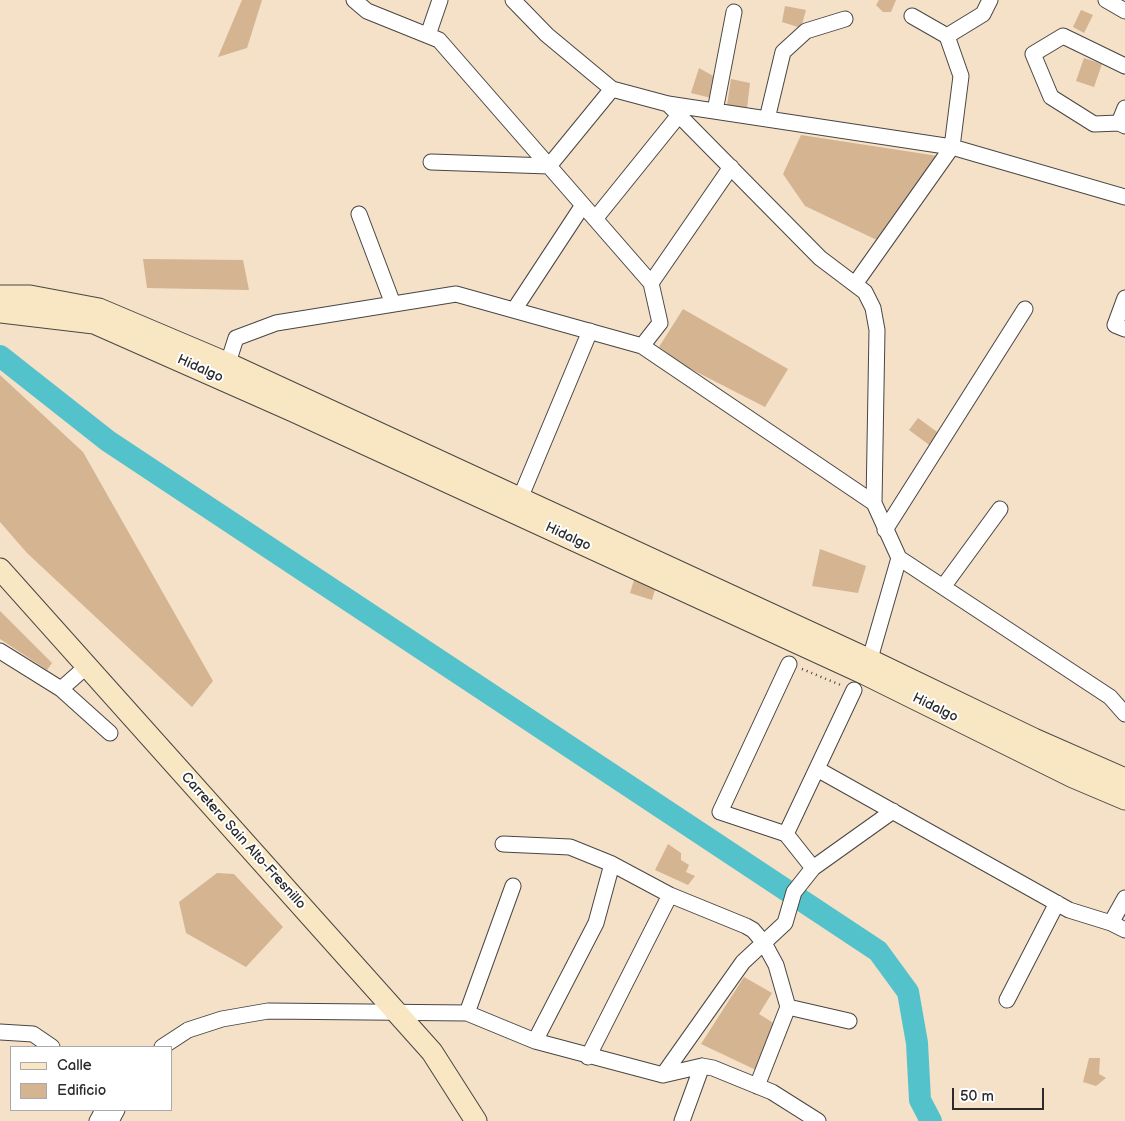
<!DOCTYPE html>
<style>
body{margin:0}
#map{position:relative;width:1125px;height:1121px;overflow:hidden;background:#f4e1c8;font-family:"Balsamiq Sans",sans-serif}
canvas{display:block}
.legend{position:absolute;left:10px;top:1046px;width:162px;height:65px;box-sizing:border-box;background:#fff;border:1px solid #aaa;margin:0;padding:6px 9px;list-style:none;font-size:15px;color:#2b2b2b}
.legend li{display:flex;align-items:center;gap:10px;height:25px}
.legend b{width:25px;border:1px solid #aaa}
.scale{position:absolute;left:952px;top:1088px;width:92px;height:22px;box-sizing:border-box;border:2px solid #2b2b2b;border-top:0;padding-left:6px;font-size:15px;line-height:18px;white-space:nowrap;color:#2b2b2b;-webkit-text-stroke:4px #fff;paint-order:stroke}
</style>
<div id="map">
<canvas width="1125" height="1121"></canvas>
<ul class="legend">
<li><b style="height:6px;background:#f9e7c3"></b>Calle</li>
<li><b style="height:14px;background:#d4b491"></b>Edificio</li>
</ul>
<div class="scale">50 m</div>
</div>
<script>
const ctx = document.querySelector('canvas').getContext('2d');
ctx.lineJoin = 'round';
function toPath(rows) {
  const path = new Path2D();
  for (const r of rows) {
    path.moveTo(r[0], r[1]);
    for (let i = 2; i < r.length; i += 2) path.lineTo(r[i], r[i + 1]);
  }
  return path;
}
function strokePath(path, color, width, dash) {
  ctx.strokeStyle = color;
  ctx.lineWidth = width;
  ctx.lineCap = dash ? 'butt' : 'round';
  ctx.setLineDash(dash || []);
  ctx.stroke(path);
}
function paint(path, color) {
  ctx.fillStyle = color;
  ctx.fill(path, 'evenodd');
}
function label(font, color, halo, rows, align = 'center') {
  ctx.font = font + ' "Balsamiq Sans",sans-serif';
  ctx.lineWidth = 4;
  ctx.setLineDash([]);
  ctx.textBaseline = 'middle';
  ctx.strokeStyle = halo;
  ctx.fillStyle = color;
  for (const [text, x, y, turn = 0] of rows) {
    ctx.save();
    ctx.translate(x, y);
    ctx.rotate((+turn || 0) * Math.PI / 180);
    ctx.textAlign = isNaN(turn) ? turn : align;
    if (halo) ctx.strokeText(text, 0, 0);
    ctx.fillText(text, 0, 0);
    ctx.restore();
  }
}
strokePath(toPath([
 [0,356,108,441,878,951,908,992,917,1043,920,1100,931,1121]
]), '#54c2ca', 22);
paint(toPath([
 [242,0,262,0,247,48,218,57],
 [879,0,896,0,891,12,883,12,876,5],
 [785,6,806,10,801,28,782,22],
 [1081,10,1093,15,1084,33,1073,27],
 [1084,58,1102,64,1094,87,1076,81],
 [699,68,715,77,711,98,691,93],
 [731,79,750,83,747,108,727,105],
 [801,135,938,156,879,241,805,206,783,174],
 [143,259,243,260,249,290,147,288],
 [683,309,788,369,765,407,685,366,659,347],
 [0,375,83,452,213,681,192,707,27,553,0,522],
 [918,418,940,434,932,447,909,430],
 [820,549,866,566,858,593,812,586],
 [635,577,656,586,652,600,630,593],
 [0,611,52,663,47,670,0,639],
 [668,844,681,853,681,860,689,865,686,872,695,876,688,885,655,870],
 [217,873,234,874,283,927,246,967,186,933,179,902],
 [744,977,772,993,759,1014,775,1024,756,1070,701,1044],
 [1089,1058,1100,1058,1099,1074,1106,1078,1096,1086,1083,1082]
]), '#d4b491');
const minor = toPath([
 [354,0,367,11,439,40,651,283,660,323,642,346],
 [513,0,547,35,612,89,668,104,952,147,1125,197],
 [1106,0,1125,11],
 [428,35,440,0],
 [947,36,983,14,990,0],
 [668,104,820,258,865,292,873,308,877,330,874,503,899,558,1110,697,1125,714],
 [1125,108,1119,123,1125,126],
 [715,111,734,12],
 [767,119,783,52,806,31,845,19],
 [1119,123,1094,124,1051,97,1033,54,1063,36,1125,66],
 [431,162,549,166,612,89],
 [359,214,393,304],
 [595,219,679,115],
 [651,283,731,167],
 [855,284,952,147,961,76,947,36,912,16],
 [1125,298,1115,325,1125,329],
 [514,310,583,205],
 [225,372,236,338,276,323,456,294,642,346,874,503],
 [516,508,590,331],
 [885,530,1025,309],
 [943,587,1000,509],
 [0,651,61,689,110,733],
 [789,664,720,812,786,834,813,868],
 [867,669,899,558],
 [61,689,87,666],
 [817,769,1069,910,1111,923,1125,930],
 [786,834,854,690],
 [503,844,570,847,612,864,670,895,746,926,753,930,764,943,776,965,788,1007,849,1021],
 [1111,923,1125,898],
 [1007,1000,1057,903],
 [467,1013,513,886],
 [0,1032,33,1034,52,1047],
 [535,1041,596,923,612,864],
 [162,1047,188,1030,222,1019,268,1011,467,1013,535,1041,663,1075,702,1066,713,1068,772,1092,818,1121],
 [588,1057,670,895],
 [663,1075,743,962,785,923,794,892,813,868,893,811],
 [757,1086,788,1007],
 [97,1121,103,1110],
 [111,1121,117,1110],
 [682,1121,702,1066]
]);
const secondary = toPath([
 [0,296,30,296,99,309,229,364,870,660,1034,739,1125,779],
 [0,312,94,323,293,411,865,674,1073,777,1125,799],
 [0,569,432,1052,476,1121]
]);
strokePath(minor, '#494643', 17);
strokePath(secondary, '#494643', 23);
strokePath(toPath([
 [802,669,843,686]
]), '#494643', 2.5, [1, 4]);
strokePath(minor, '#fff', 15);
strokePath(secondary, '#f9e7c3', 21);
label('14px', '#2b2b2b', '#fff', [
 ["Hidalgo",200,369,24],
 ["Hidalgo",568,537,25],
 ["Hidalgo",935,708,26],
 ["Carretera Sain Alto-Fresnillo",243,841,48]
]);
</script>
